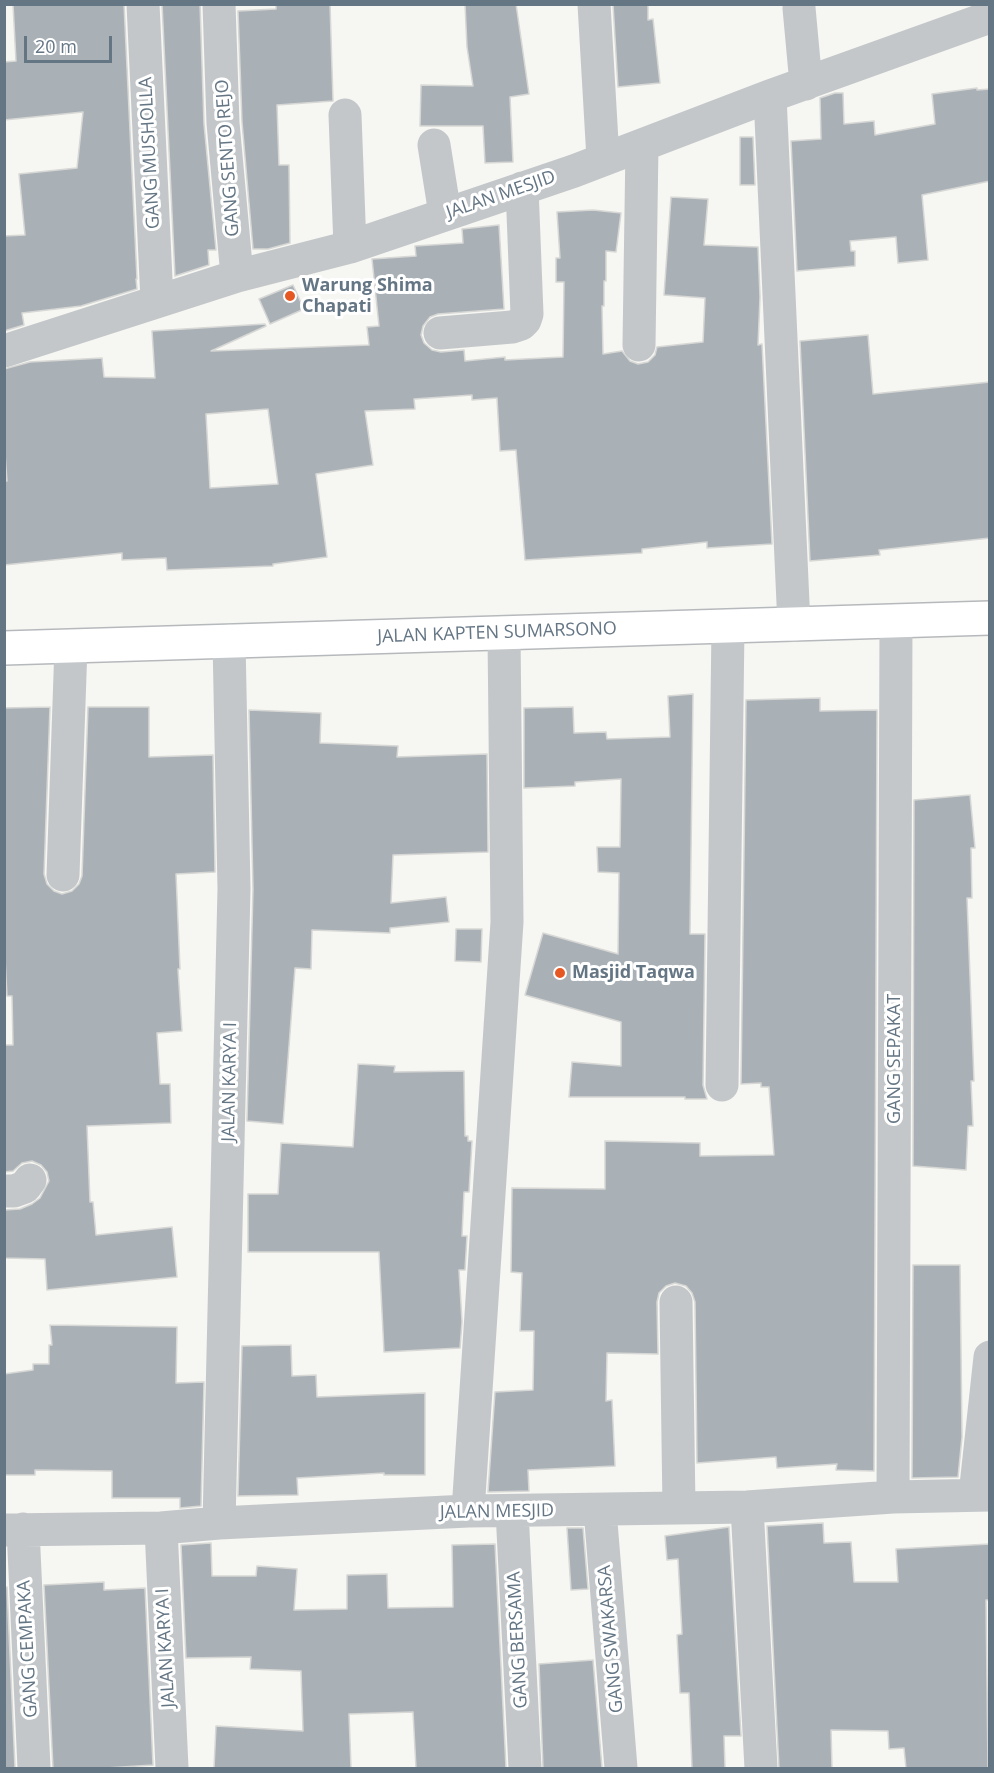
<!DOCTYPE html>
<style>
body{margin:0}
#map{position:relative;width:994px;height:1773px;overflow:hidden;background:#f6f6f2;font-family:"Open Sans",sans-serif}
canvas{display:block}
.frame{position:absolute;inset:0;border:6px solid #647584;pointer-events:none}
.scale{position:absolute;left:24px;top:36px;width:88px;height:27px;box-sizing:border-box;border:3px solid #647584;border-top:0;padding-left:8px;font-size:18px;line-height:21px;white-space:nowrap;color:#647584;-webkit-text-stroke:4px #fff;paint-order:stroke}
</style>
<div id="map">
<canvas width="994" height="1773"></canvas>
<div class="frame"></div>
<div class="scale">20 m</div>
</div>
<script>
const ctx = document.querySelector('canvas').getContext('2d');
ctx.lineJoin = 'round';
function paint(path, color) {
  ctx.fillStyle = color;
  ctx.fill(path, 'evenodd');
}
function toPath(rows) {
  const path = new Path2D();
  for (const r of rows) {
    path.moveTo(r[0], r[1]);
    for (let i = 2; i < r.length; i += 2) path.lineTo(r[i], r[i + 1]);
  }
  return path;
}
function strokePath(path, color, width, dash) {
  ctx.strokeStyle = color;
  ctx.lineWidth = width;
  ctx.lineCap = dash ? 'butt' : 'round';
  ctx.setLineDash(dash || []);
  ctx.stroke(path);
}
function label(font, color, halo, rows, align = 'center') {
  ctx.font = font + ' "Open Sans",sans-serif';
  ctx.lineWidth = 6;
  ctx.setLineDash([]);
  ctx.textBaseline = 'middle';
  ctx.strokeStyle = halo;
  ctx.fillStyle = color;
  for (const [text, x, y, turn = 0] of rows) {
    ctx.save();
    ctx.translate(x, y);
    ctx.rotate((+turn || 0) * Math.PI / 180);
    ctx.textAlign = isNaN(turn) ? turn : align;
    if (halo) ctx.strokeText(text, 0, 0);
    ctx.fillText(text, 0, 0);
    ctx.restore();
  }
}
const building = toPath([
 [13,4,124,4,137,279,136,279,137,289,81,306,22,313,24,325,4,331,4,236,25,235,19,174,77,168,83,112,4,120,4,62,16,61,13,4],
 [162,4,200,4,204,124,216,250,208,250,209,265,175,276,162,4],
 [276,4,330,4,333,101,277,105,279,165,289,165,290,243,268,249,253,249,242,122,238,11,276,9,276,4],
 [465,4,516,4,529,94,510,97,513,162,485,163,483,126,420,126,421,85,473,86,467,47,465,4],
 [613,4,648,4,648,20,653,19,660,83,618,87,613,4],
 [977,88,977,90,990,89,990,181,922,195,928,260,898,263,896,237,850,241,851,251,855,251,855,266,797,271,791,141,821,139,820,98,835,93,843,93,844,124,874,121,875,135,935,124,932,94,977,88],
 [740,137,753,137,755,185,740,185,740,137],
 [671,197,708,199,704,245,758,247,760,297,758,345,762,344,772,544,707,548,707,542,642,549,642,553,525,560,516,450,500,451,497,398,472,400,472,395,414,399,415,409,365,411,373,465,316,474,327,557,273,564,273,566,167,570,166,558,122,560,122,553,4,565,4,481,7,481,4,440,4,369,30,362,102,358,104,377,155,378,152,331,265,324,266,326,211,351,369,345,367,327,379,326,372,259,416,256,415,246,463,243,462,229,499,225,504,309,438,314,430,317,423,326,421,335,424,343,432,350,441,352,464,350,465,361,505,357,505,360,563,357,564,282,556,282,556,258,560,258,557,212,593,210,621,213,616,252,606,251,606,281,604,281,604,306,602,306,603,354,622,351,630,361,638,364,648,362,655,355,657,347,703,342,705,298,664,295,671,197],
 [268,409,278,484,210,488,206,414,268,409],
 [293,285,304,309,270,324,259,299,293,285],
 [868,335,873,394,990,382,990,538,879,550,880,555,810,561,800,341,868,335],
 [693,694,690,934,705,934,703,1085,707,1099,685,1099,685,1097,569,1097,572,1062,621,1066,621,1022,525,995,543,933,618,954,619,873,598,872,597,847,620,847,621,779,575,782,575,786,524,788,524,708,573,707,574,733,606,732,607,739,670,737,668,696,693,694],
 [820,698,820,711,877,710,874,1471,836,1470,837,1464,777,1468,776,1457,697,1463,695,1302,692,1293,686,1286,675,1283,666,1286,659,1293,657,1302,658,1354,607,1353,606,1401,612,1400,615,1466,528,1470,529,1491,488,1492,495,1392,533,1390,534,1331,520,1331,522,1273,511,1272,512,1188,605,1189,605,1141,700,1143,700,1156,774,1155,769,1087,761,1087,761,1083,741,1084,746,700,820,698],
 [50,707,44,874,47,884,54,891,62,894,72,891,79,884,82,876,88,707,149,707,149,757,213,755,215,872,176,874,180,969,178,969,182,1031,157,1033,160,1084,170,1084,171,1123,87,1126,90,1202,93,1202,96,1235,172,1227,177,1277,47,1290,45,1259,4,1258,4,1210,20,1209,32,1204,40,1198,49,1181,47,1172,41,1165,32,1161,22,1163,13,1171,4,1172,4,1045,13,1045,12,996,7,996,4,940,4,708,50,707],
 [249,710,321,713,320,743,398,746,397,757,487,754,488,852,393,855,391,903,446,897,449,922,390,928,390,933,312,930,311,969,295,968,283,1124,247,1121,253,889,249,710],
 [970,795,975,848,971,848,972,898,967,898,974,1081,971,1081,973,1126,968,1126,966,1170,913,1166,914,800,970,795],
 [456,929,482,929,481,962,455,961,456,929],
 [358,1064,395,1066,394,1072,464,1071,465,1136,468,1136,468,1141,472,1141,469,1192,464,1192,462,1236,467,1236,465,1270,459,1270,462,1322,460,1348,384,1352,379,1252,248,1252,248,1194,278,1194,281,1143,353,1147,358,1064],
 [913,1265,960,1265,962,1437,958,1477,912,1478,913,1265],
 [50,1325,177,1327,176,1383,204,1382,201,1506,180,1508,180,1498,112,1498,112,1471,35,1470,35,1475,4,1475,4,1374,33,1370,33,1364,49,1364,49,1345,52,1345,50,1325],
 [291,1345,292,1376,316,1375,317,1397,425,1393,425,1475,384,1475,384,1473,297,1478,298,1495,238,1496,242,1346,291,1345],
 [823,1523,824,1543,851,1542,854,1582,898,1582,896,1549,990,1544,990,1600,986,1600,988,1768,906,1768,904,1748,889,1749,888,1731,831,1730,832,1768,779,1768,767,1526,823,1523],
 [729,1527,741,1736,724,1736,725,1768,692,1768,689,1693,680,1693,677,1635,682,1634,678,1559,667,1560,665,1536,729,1527],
 [567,1528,583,1528,588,1589,571,1590,567,1528],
 [211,1543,212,1576,256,1576,257,1566,297,1569,294,1610,347,1609,347,1575,387,1574,388,1608,453,1607,452,1545,495,1544,506,1768,416,1768,413,1712,349,1714,351,1768,214,1768,216,1726,303,1731,301,1671,250,1669,251,1657,186,1658,181,1545,211,1543],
 [104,1582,104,1590,145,1588,153,1765,106,1768,53,1768,44,1585,104,1582],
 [4,1587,7,1587,15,1768,4,1768,4,1587],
 [593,1660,602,1768,543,1768,539,1664,593,1660]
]);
paint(building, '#a9b1b7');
strokePath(building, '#d7d7d5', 1.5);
const highway = toPath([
 [4,648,990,618]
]);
strokePath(highway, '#b6b9bc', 36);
strokePath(toPath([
 [143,4,157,301],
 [219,4,223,123,237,276],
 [594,4,603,159],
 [799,8,806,84],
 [770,96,794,625],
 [345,115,350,247],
 [434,145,445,214],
 [440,333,512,327,521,324,525,320,527,314,522,188],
 [639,345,642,145],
 [4,351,237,276,350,247,574,171,770,96,990,17],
 [63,875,71,646],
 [722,1085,728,626],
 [4,1191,14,1191,25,1187,30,1180],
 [676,1302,679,1508],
 [975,1495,990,1357],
 [893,1497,896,621],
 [747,1507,761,1768],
 [600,1510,621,1768],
 [468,1511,507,922,504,633],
 [512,1511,525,1768],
 [219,1523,234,889,229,641],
 [161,1528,172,1768],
 [23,1529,34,1768],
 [4,1530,161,1528,219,1523,468,1511,747,1507,893,1497,990,1495]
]), '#c3c7ca', 33);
strokePath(highway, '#fff', 33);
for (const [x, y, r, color] of [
 [290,296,6,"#e65823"],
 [560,973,6,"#e65823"]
]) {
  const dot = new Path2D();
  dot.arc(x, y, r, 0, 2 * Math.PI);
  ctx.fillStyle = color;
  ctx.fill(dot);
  strokePath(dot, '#fff', 2);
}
label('18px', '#647584', '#fff', [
 ["GANG MUSHOLLA",150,153,-93],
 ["GANG SENTO REJO",228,158,-94],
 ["JALAN MESJID",501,195,-19],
 ["JALAN KAPTEN SUMARSONO",497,633,-2],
 ["GANG SEPAKAT",895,1059,-90],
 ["JALAN KARYA I",230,1082,-89],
 ["JALAN MESJID",497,1512,-1],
 ["GANG SWAKARSA",611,1639,-95],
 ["GANG BERSAMA",518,1640,-93],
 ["JALAN KARYA I",166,1648,-93],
 ["GANG CEMPAKA",28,1649,-93]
]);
label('bold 18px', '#647584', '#fff', [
 ["Warung Shima",302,286],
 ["Chapati",302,307],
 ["Masjid Taqwa",572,973]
], 'left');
</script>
